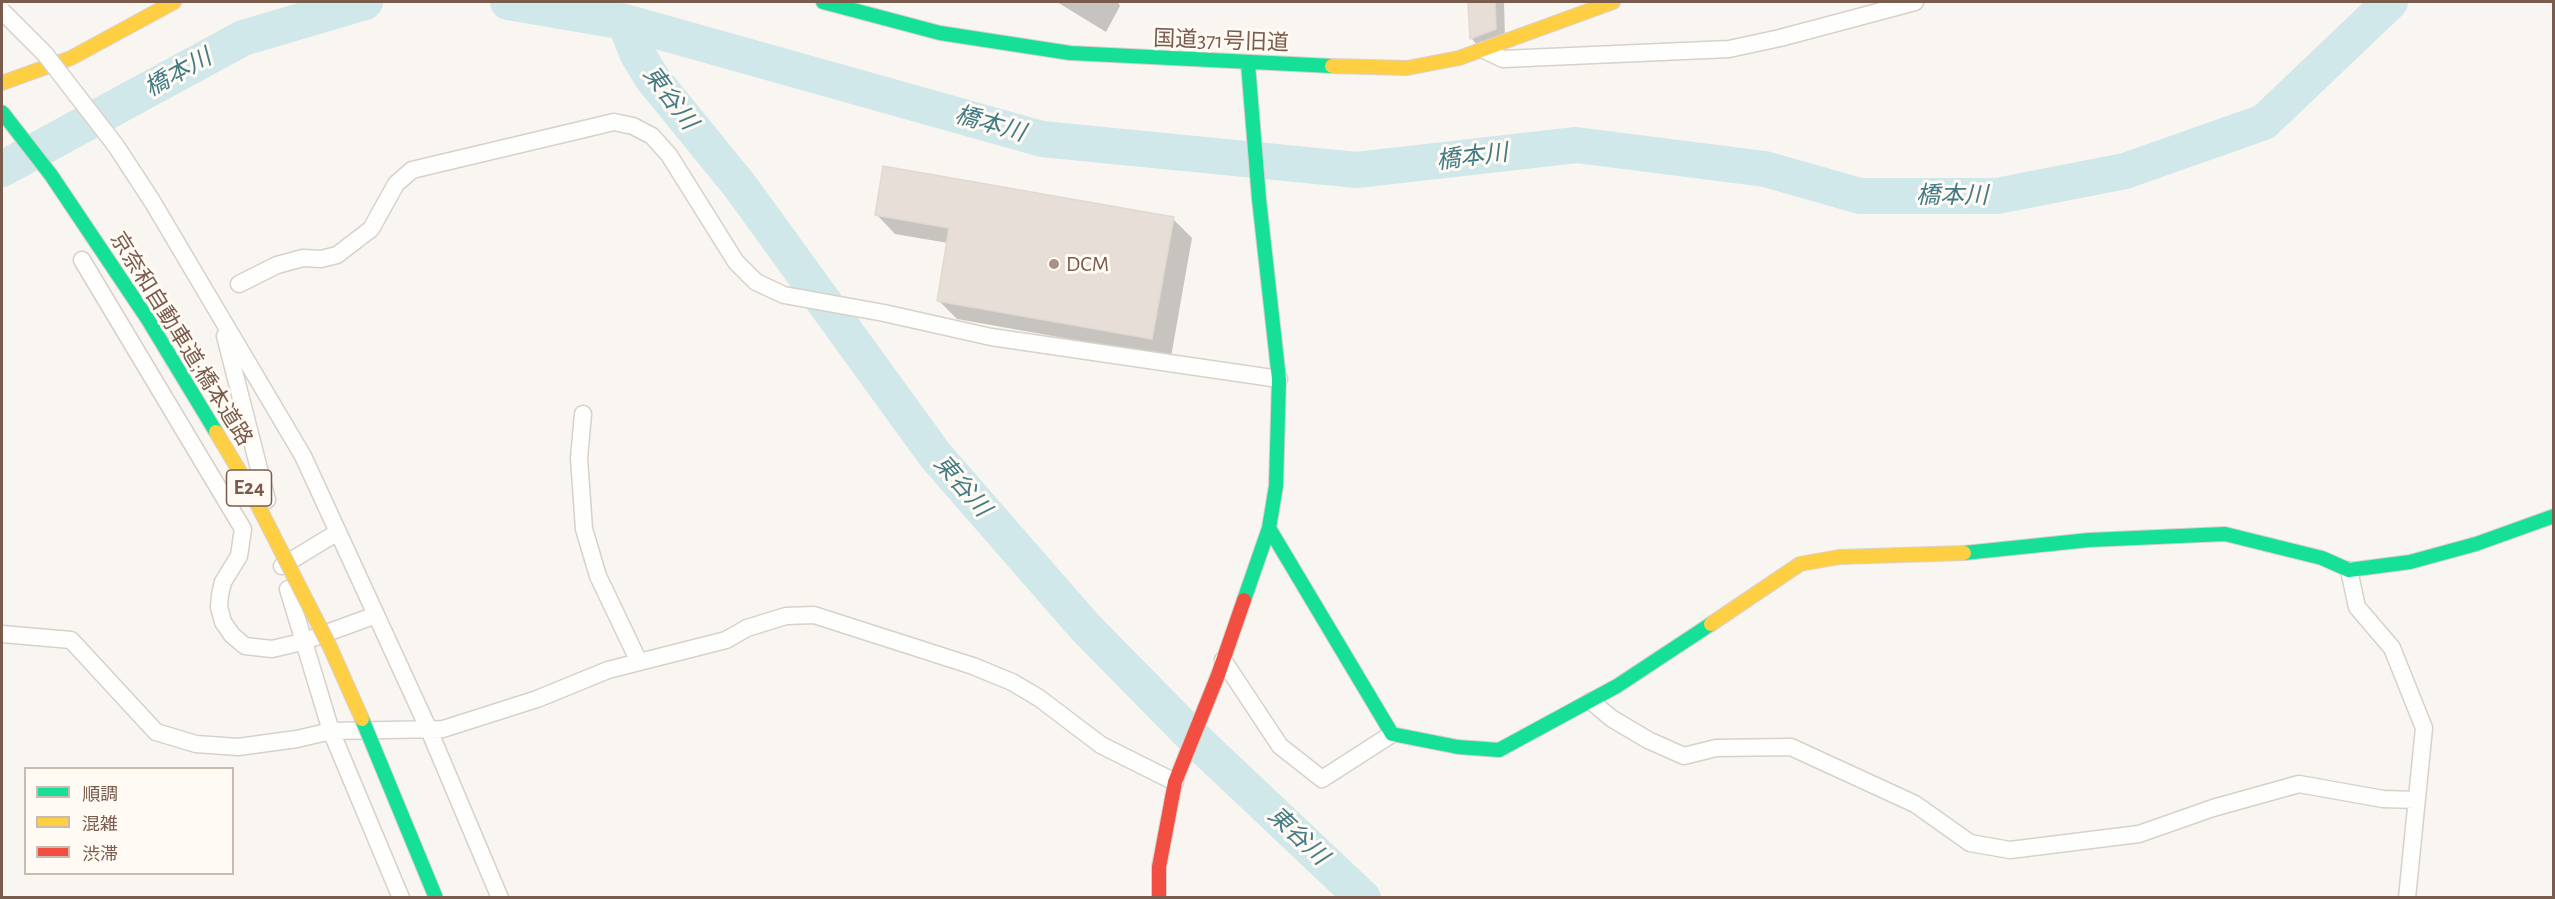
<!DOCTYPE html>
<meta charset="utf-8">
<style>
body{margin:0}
#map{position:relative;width:2555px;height:899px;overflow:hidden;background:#f9f5f0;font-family:"Alegreya Sans","Noto Sans JP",sans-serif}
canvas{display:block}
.frame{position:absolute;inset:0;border:3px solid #7a5c4d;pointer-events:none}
.legend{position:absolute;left:24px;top:767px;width:210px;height:108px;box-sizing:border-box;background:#fffaf3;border:2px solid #cabbb1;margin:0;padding:8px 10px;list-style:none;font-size:18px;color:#7a5c4d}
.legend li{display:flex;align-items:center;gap:12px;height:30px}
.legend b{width:30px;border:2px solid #cabbb1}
</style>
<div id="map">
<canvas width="2555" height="899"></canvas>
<div class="frame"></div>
<ul class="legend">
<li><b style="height:8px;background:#16e098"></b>順調</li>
<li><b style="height:8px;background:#ffcf43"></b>混雑</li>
<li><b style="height:8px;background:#f24e42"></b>渋滞</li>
</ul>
</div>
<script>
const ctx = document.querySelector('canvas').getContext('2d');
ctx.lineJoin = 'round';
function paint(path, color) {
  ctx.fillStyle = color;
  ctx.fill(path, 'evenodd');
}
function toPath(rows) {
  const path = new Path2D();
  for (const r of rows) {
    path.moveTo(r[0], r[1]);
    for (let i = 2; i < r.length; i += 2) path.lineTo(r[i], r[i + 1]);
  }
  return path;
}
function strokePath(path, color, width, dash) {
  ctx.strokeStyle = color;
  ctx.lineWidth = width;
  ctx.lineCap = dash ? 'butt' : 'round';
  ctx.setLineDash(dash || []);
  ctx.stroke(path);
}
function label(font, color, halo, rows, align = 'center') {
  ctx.font = font + ' "Alegreya Sans","Noto Sans JP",sans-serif';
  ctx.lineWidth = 6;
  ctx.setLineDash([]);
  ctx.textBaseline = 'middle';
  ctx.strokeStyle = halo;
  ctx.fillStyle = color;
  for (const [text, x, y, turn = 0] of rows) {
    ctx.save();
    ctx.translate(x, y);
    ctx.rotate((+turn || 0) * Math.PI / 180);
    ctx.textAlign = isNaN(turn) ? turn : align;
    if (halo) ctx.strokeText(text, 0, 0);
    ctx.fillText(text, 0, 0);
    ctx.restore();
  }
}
paint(toPath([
 [1057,2,1118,2,1120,6,1106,32],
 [1470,2,1504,2,1505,39,1480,48,1471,38],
 [876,214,1173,219,1192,238,1171,357,957,319,938,300,948,243,895,234]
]), '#0003');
strokePath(toPath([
 [508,2,625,22,1042,139,1357,170,1576,145,1765,169,1860,196,1997,196,2125,171,2264,122,2390,2],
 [625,22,637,53,652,78,740,186,935,455,1085,627,1201,745,1363,898],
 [2,169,243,38,365,2]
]), '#d0e8ea', 36);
const building = toPath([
 [1468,2,1495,2,1496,29,1470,39,1468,2],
 [883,166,1174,217,1152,339,937,301,949,228,875,215,883,166]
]);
paint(building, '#e6ded7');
strokePath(building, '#e2d8d2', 1.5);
const street = toPath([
 [1484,50,1503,59,1729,49,1780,38,1915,2],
 [152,201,303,456,429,730,500,898],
 [82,260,243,529,239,556,223,582,220,595,219,607,223,622,232,635,245,646,272,649,302,642,376,615],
 [239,284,277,265,303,258,321,259,337,255,371,229,396,184,412,170,614,122,633,126,652,136,669,155,736,262,756,282,784,295,884,313,991,337,1279,379],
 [225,336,267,500],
 [583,414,579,458,584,529,598,576,639,662],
 [282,566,338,532],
 [2349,570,2357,607,2392,648,2424,728,2407,898],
 [288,589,331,731,401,898],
 [2,634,71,640,156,732,196,744,238,747,297,739,331,731,443,729,537,699,608,670,726,640,747,628,786,616,814,615,973,666,1012,682,1039,698,1101,745,1175,782],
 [1223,660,1280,746,1322,779,1392,734],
 [1591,701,1611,718,1648,740,1684,756,1716,748,1791,747,1915,804,1970,843,2010,850,2139,834,2213,808,2299,784,2383,799,2416,800]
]);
const fast = toPath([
 [823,2,940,33,1070,53,1332,66],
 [1269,528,1392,734,1458,747,1499,750,1617,686,1711,624],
 [1964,553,2089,540,2225,534,2322,558,2349,570,2410,562,2476,544,2554,516],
 [1244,600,1269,528,1276,486,1279,379,1259,199,1248,64]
]);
const slow = toPath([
 [1332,66,1407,68,1459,58,1613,2],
 [2,83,71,58,174,2],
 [1711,624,1800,564,1839,557,1964,553]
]);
const jam = toPath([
 [1159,898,1159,867,1175,782,1218,675,1244,600]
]);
strokePath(street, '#d7d1cb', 19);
strokePath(fast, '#d9d2cb', 16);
strokePath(slow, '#d9d2cb', 16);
strokePath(jam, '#d9d2cb', 16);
strokePath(street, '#fefefd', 16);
strokePath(fast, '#16e098', 14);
strokePath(slow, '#ffcf43', 14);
strokePath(jam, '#f24e42', 14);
const streetBridge = toPath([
 [2,11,45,54,116,146,152,201]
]);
const fastBridge = toPath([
 [2,112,51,175,147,318,216,432],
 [362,719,436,898]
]);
const slowBridge = toPath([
 [216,432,246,482,330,647,362,719]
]);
strokePath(streetBridge, '#d7d1cb', 19, []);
strokePath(fastBridge, '#dad1cc', 16, []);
strokePath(slowBridge, '#dad1cc', 16, []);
strokePath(streetBridge, '#fefefd', 16);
strokePath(fastBridge, '#16e098', 14);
strokePath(slowBridge, '#ffcf43', 14);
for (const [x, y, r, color] of [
 [1054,264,6,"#a69286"]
]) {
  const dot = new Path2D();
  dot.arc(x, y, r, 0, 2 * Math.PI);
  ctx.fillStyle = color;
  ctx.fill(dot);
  strokePath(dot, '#fffaf3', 2);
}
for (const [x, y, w] of [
 [249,488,45]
]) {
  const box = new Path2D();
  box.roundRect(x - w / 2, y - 18, w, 36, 4.5);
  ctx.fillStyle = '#fffaf3';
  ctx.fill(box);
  strokePath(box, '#7a5c4d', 1.5);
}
label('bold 21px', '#7a5c4d', null, [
 ["E24",249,488]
]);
label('22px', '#7a5c4d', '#fffaf3', [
 ["国道371号旧道",1221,41,2],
 ["京奈和自動車道;橋本道路",181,339,58]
]);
label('22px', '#7a5c4d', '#fffaf3', [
 ["DCM",1066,264]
], 'left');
label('italic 24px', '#437c86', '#fffaf3', [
 ["橋本川",178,73,-29],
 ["東谷川",670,98,53],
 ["橋本川",990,124,16],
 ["橋本川",1472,157,-7],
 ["橋本川",1952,196],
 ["東谷川",962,486,49],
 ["東谷川",1298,836,43]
]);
</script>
